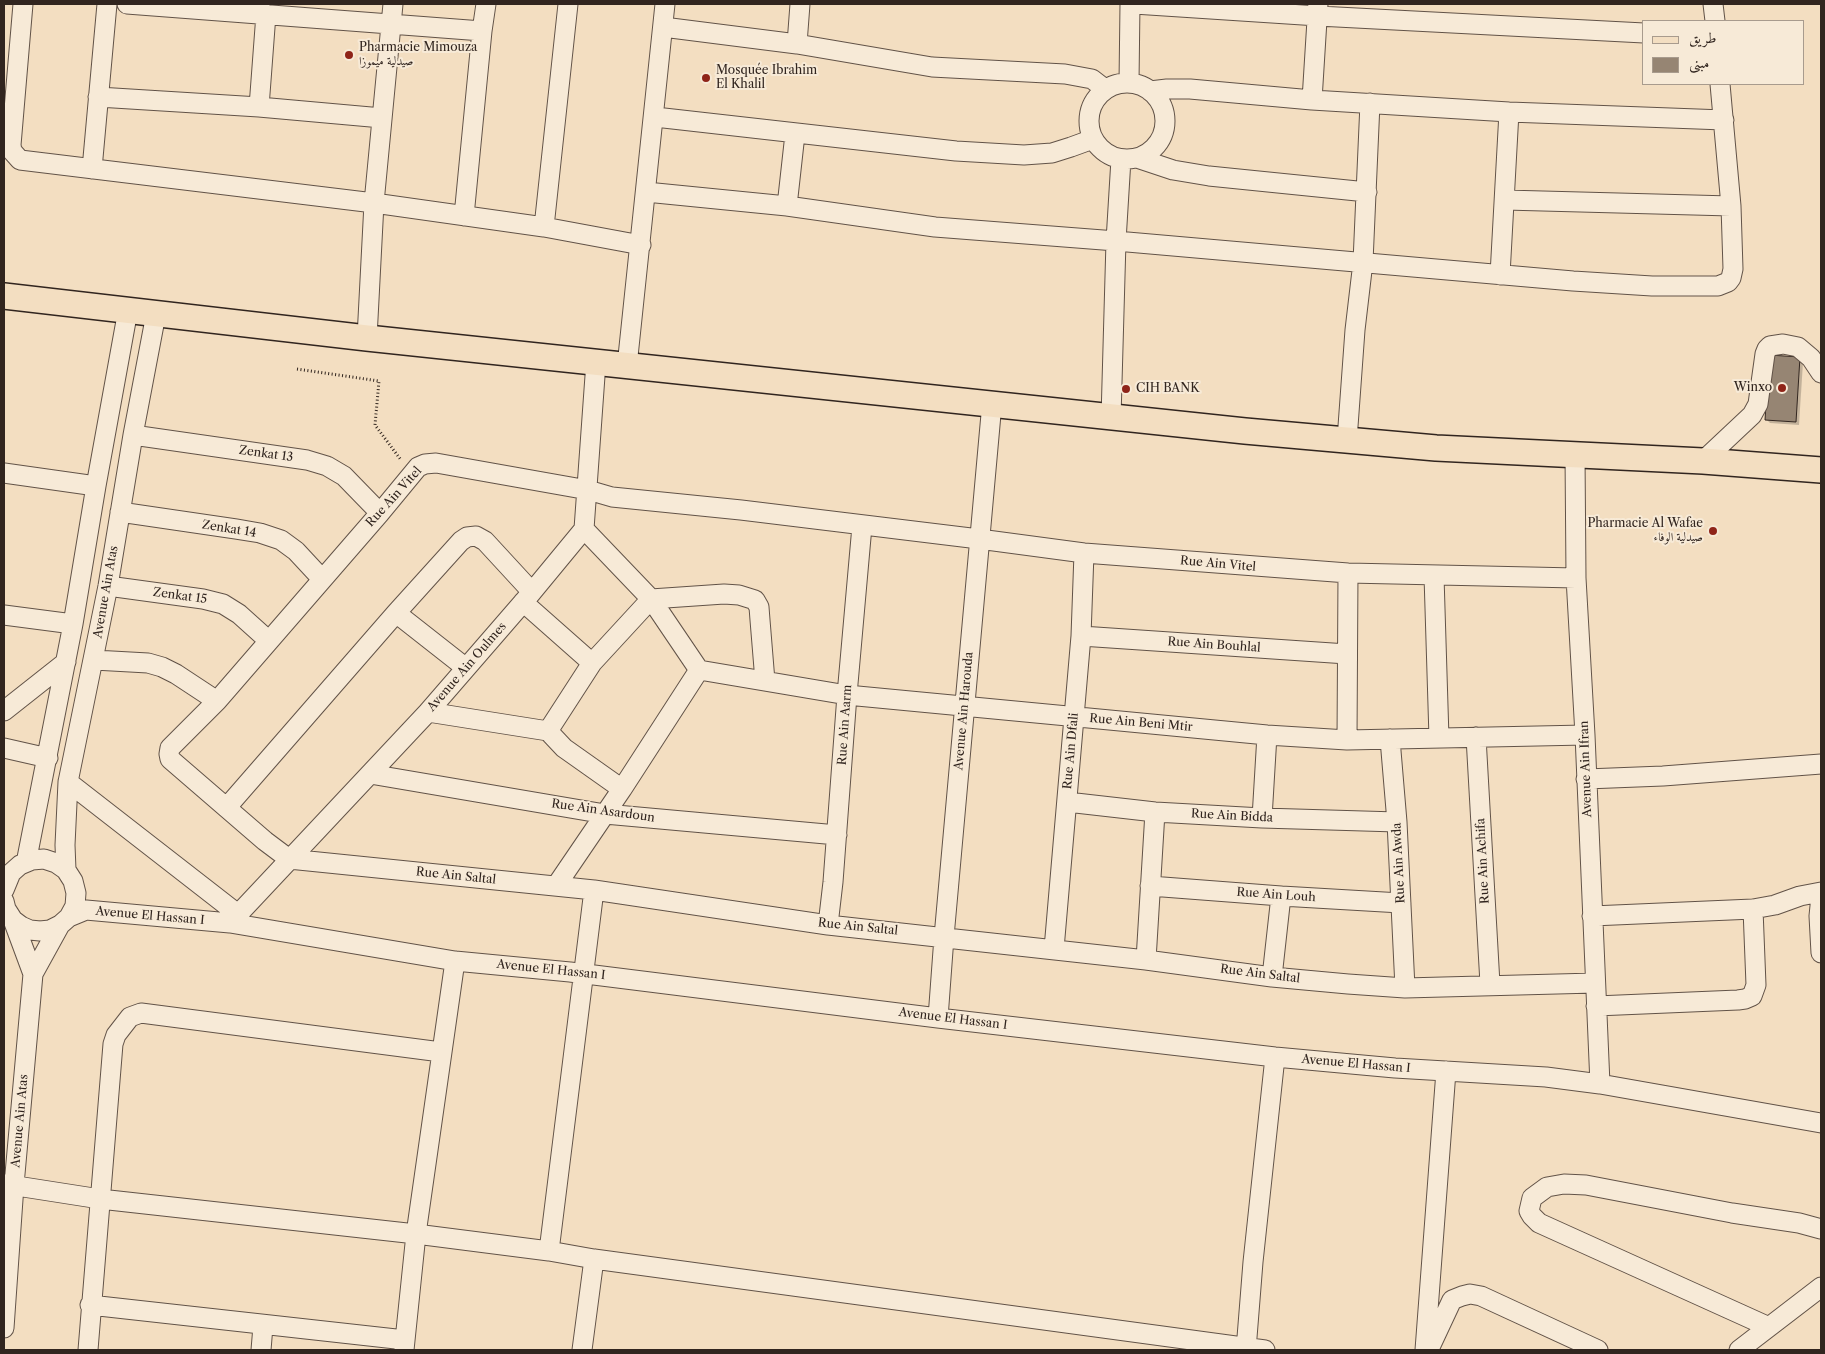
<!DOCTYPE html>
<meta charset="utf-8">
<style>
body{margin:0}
#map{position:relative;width:1825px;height:1354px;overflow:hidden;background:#f3dec1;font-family:"Libre Caslon Text",Amiri,serif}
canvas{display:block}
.frame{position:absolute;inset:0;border:5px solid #31251f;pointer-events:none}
.legend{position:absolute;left:1642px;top:20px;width:162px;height:65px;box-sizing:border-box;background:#f7ead7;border:1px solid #a89b8d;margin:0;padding:6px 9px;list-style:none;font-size:15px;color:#31251f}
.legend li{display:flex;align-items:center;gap:10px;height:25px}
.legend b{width:25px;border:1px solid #a89b8d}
</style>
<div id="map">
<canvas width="1825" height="1354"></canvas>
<div class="frame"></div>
<ul class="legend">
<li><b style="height:6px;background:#f3dec1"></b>طريق</li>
<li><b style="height:14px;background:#968573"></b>مبنى</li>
</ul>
</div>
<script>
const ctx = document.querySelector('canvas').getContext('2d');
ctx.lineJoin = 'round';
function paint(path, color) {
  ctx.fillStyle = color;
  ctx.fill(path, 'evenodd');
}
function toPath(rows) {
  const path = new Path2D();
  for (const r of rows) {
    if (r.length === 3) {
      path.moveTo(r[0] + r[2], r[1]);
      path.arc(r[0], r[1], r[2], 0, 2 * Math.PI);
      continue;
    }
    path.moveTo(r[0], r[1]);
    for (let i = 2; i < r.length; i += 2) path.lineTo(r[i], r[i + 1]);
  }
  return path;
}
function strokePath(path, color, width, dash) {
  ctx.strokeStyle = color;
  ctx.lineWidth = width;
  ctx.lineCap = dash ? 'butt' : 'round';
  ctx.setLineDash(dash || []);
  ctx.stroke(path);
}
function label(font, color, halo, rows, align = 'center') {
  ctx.font = font + ' "Libre Caslon Text",Amiri,serif';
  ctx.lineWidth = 4;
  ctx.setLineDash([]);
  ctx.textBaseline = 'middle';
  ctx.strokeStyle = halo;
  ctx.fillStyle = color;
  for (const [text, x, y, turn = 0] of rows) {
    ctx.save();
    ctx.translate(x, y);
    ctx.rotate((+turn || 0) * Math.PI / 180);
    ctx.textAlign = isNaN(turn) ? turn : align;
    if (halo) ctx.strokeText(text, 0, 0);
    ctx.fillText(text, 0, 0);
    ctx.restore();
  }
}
paint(toPath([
 [1799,358,1803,362,1799,425,1770,423,1766,419]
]), '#0003');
const building = toPath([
 [1769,355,1800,357,1796,422,1765,420,1769,355]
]);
paint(building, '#968573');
strokePath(building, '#31251f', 1);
const minor = toPath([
 [23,4,11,145,12,151,20,160,374,203,544,227,641,245],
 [127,4,482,31,464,216],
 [1134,4,1318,16,1644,33],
 [1713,4,1715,21],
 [663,27,797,44,932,67,1065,74,1092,79,1105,89],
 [482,31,486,4],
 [797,44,800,4],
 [1129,83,1130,4],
 [1127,121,38],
 [1150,91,1167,89,1190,89,1312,100,1509,112,1724,120],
 [98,97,259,107,382,118],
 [1312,100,1318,4],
 [259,107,266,14],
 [655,117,956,151,1024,155,1052,153,1071,147,1093,139],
 [1137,158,1173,170,1209,176,1367,192],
 [92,169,107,4],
 [646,192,787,206,935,227,1116,241,1573,281,1652,286,1718,286,1728,282,1731,278,1733,269,1731,206,1720,84],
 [1505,200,1731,206],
 [787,206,795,134],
 [544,227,568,4],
 [1500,275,1509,112],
 [367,338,374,203,393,4],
 [627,366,665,4],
 [1111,418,1116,241,1121,159],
 [133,435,307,460,327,466,344,476,380,513],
 [1347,440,1355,330,1363,262,1370,103],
 [1575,454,1576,578,1585,735,1600,1084],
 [1703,461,1752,415,1758,404,1765,354,1767,349,1770,346,1783,344,1798,347,1811,358,1821,373],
 [4,473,96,486],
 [120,512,236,529,260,533,281,540,296,551,322,579],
 [584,529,651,599,699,670],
 [1434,576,1439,738],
 [1576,578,1348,573,1084,553,979,539,741,510,612,497,588,490,436,463,425,464,418,467,380,513,217,701,170,748,169,754,170,759,265,841,289,859,594,890,828,925,1146,960,1272,977,1348,984,1405,988,1595,983],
 [108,586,203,599,223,604,239,614,269,641],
 [523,602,592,663],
 [396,613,466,668],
 [4,615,73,624],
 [1081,636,1347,654],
 [94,660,148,663,162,667,176,674,217,701],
 [699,670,847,695,1267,735,1347,740,1585,735],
 [4,711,66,662],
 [428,712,548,731,564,748,622,789],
 [548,731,592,663,651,599,724,594,739,595,755,600,759,607,760,620,765,681],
 [1476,737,1490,984],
 [1390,739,1397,822,1405,988],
 [1347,740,1348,573],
 [4,748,48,758],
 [370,774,605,814,837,835],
 [1586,779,1663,776,1821,764],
 [68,782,239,915],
 [1067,802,1155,812,1262,818,1397,822],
 [227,807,396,613,461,541,467,537,476,536,485,541,532,592],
 [1262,818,1267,735],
 [32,860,27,858,73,624,96,486,128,310],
 [66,870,65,845,68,782,108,586,133,435,156,314],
 [556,886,622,789,699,670],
 [1150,886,1281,896,1401,903],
 [4,890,11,873,20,865,32,860,44,859,56,863,66,870,73,881,76,893,75,906,69,917,60,925,50,930,40,931,30,930,21,926,13,920,6,909,4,901],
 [1821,896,1819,916,1821,953],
 [1592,916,1753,909,1775,905,1800,896,1821,892],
 [69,917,86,910,230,923,455,961,570,972,938,1018,1275,1057,1395,1068,1546,1077,1600,1084,1821,1123],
 [13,920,33,974],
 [230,923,428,712,532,592,584,529,596,362],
 [828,925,833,882,847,695,862,526],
 [1054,949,1081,636,1084,553],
 [1146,960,1155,812],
 [1272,977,1281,896],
 [1596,1006,1738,1000,1745,999,1752,996,1756,985,1753,909],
 [938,1018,944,937,992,403],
 [4,1184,100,1199,416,1234,549,1251,594,1259,1265,1350],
 [549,1251,594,890],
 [90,1305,405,1340],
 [1769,1327,1539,1223,1532,1216,1529,1211,1532,1198,1547,1187,1564,1184,1586,1185,1732,1213,1799,1223,1821,1229],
 [4,1328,14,1185,33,974,60,925],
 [1430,1347,1452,1300,1462,1296,1470,1294,1481,1296,1598,1350],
 [88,1350,113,1044,116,1035,130,1017,141,1013,441,1052],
 [261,1350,263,1326],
 [404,1350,416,1234,455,961],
 [582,1350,594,1259],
 [1246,1350,1253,1262,1275,1057],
 [1425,1350,1446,1071],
 [1739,1350,1821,1287]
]);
const major = toPath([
 [4,296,367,338,1245,431,1436,448,1703,461,1821,470]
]);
strokePath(minor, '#625348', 21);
strokePath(major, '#31251f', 28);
strokePath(toPath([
 [297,369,379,381,375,425,401,460]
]), '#31251f', 3, [1, 2.5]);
strokePath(minor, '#f7ead7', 19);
strokePath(major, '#f3dec1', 25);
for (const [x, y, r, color] of [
 [349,55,5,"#8f2418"],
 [706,78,5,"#8f2418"],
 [1782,388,5,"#8f2418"],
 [1126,389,5,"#8f2418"],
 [1713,531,5,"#8f2418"]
]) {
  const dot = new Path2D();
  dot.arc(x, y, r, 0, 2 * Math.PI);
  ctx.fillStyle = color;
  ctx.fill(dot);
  strokePath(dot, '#f7ead7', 2);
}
label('12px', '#31251f', '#f7ead7', [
 ["Pharmacie Mimouza",359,48],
 ["صيدلية ميموزا",359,62],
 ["Mosquée Ibrahim",716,71],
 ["El Khalil",716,85],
 ["Winxo",1772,388,"right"],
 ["CIH BANK",1136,389],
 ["Pharmacie Al Wafae",1703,524,"right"],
 ["صيدلية الوفاء",1703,538,"right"]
], 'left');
label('12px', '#31251f', '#f7ead7', [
 ["Zenkat 13",266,454,8],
 ["Rue Ain Vitel",394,497,-48],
 ["Zenkat 14",229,529,9],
 ["Rue Ain Vitel",1218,564,5],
 ["Avenue Ain Atas",106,592,-80],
 ["Zenkat 15",180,596,8],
 ["Rue Ain Bouhlal",1214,645,4],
 ["Avenue Ain Oulmes",467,667,-49],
 ["Avenue Ain Harouda",964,711,-85],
 ["Rue Ain Beni Mtir",1141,723,5],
 ["Rue Ain Aarm",845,725,-86],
 ["Rue Ain Dfali",1071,751,-85],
 ["Avenue Ain Ifran",1586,769,-92],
 ["Rue Ain Asardoun",603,811,8],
 ["Rue Ain Bidda",1232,816,3],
 ["Rue Ain Achifa",1483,861,-93],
 ["Rue Ain Awda",1399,863,-93],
 ["Rue Ain Saltal",456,876,6],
 ["Rue Ain Louh",1276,895,4],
 ["Avenue El Hassan I",150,916,5],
 ["Rue Ain Saltal",858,927,6],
 ["Avenue El Hassan I",551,970,6],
 ["Rue Ain Saltal",1260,974,7],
 ["Avenue El Hassan I",953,1019,7],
 ["Avenue El Hassan I",1356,1064,5],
 ["Avenue Ain Atas",20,1121,-85]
]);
</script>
